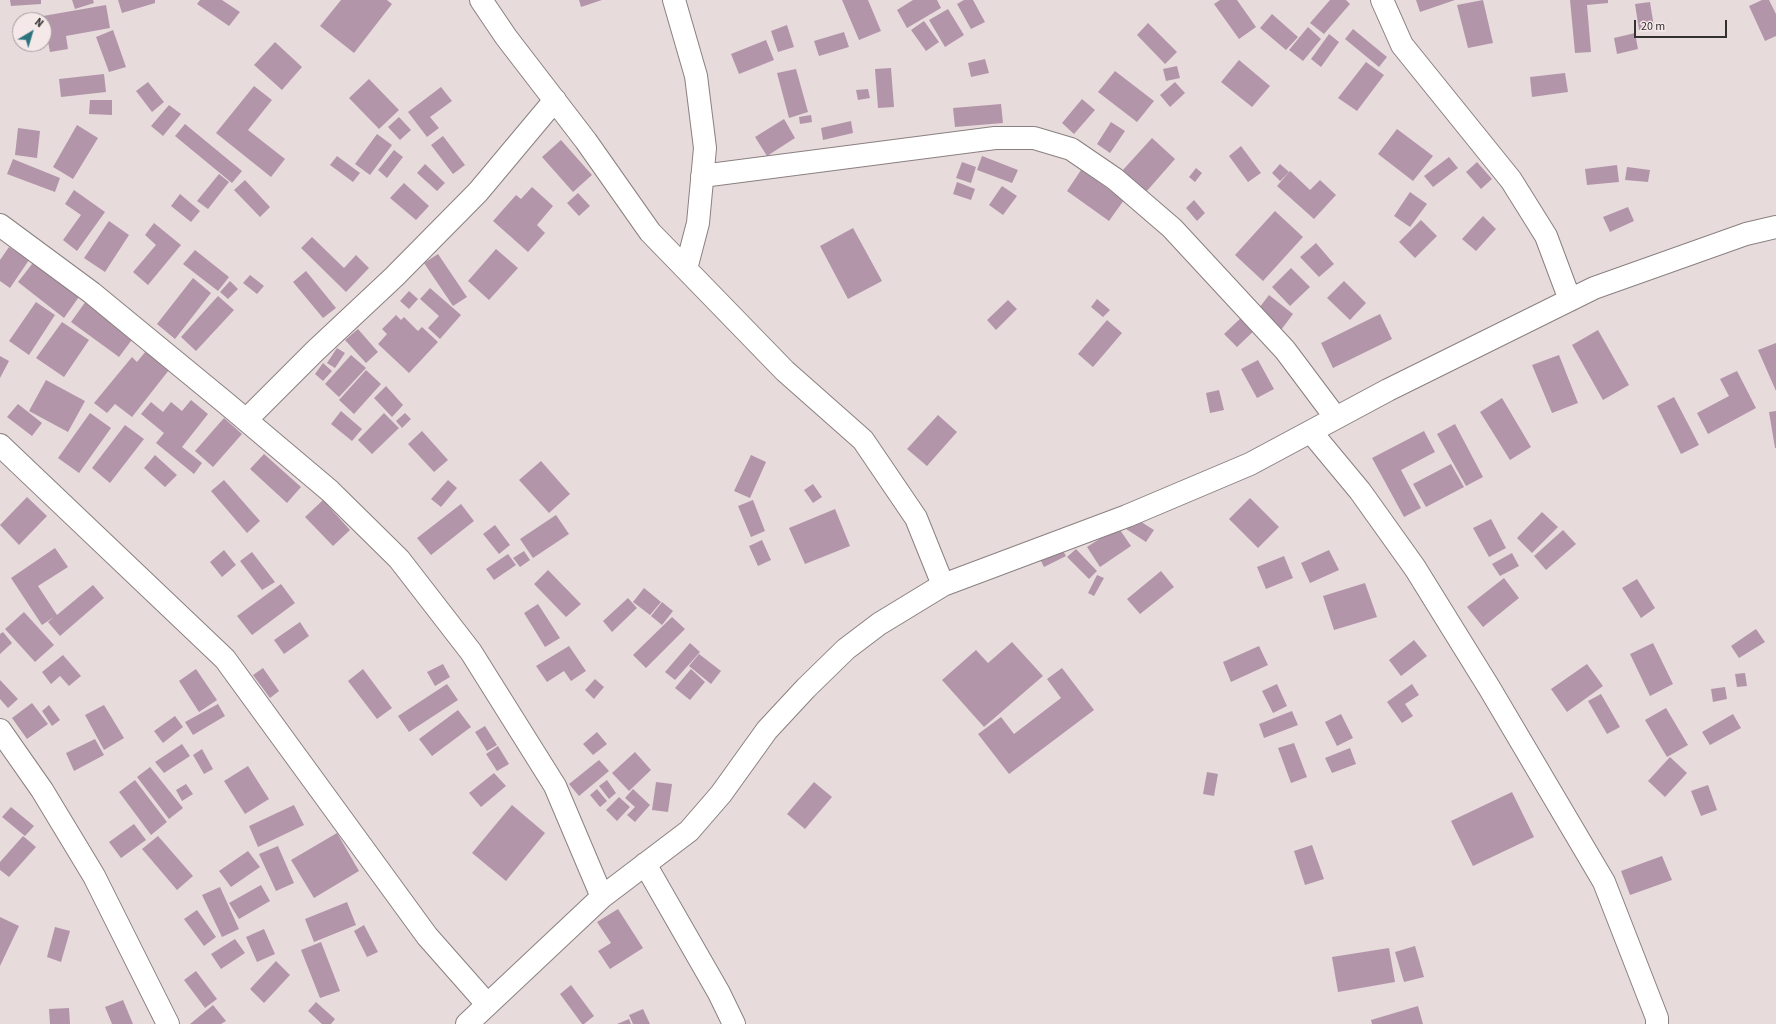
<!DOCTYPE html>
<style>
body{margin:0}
#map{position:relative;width:1776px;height:1024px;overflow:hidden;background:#e7dbdc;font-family:"Source Sans 3",sans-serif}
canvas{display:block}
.north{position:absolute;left:12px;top:12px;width:40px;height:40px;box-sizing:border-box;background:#f4e8e9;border:1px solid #a79e9f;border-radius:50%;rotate:38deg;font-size:11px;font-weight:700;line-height:16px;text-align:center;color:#343030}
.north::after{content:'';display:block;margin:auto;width:14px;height:18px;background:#2c737e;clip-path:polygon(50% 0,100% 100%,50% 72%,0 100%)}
.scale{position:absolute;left:1634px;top:20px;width:93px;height:18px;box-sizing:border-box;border:2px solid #343030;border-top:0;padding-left:5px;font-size:12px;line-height:14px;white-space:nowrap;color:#343030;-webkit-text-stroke:3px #f4e8e9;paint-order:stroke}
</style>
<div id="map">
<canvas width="1776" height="1024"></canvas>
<div class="north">N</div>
<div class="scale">20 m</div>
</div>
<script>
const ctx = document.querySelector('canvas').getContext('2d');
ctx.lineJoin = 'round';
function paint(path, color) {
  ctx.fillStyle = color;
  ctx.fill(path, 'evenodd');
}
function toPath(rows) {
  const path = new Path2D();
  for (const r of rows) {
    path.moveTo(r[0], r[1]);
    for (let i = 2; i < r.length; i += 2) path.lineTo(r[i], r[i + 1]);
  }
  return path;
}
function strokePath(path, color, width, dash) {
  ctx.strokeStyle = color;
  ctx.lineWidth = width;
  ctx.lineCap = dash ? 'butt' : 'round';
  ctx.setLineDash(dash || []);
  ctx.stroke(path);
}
paint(toPath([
 [10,0,41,0,41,4,11,6],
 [72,0,93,0,94,3,75,9],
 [118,0,155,0,155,3,122,13],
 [200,0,222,0,240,12,229,26,197,4],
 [341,0,387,0,392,4,354,53,320,26],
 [579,0,602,0,581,7],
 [842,0,868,0,881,31,859,40],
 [913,0,937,0,941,8,907,28,897,10],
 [964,0,973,0,985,22,971,29,957,4],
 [1220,0,1237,0,1256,27,1239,39,1214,4],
 [1330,0,1346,0,1350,4,1324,34,1310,23],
 [1416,0,1455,0,1420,12],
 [1483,0,1493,43,1468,48,1457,5],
 [1570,0,1608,0,1608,3,1587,5,1591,52,1575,53],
 [1762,0,1769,0,1776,14,1776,36,1765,41,1749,6],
 [1650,2,1654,27,1639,30,1635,4],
 [106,5,110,28,66,36,68,49,50,52,43,16],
 [948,9,964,35,945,47,929,20],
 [1272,14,1298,37,1286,50,1260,28],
 [924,21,939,42,926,51,911,30],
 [1148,23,1177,52,1165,64,1137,35],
 [787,25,794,47,778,52,771,31],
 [1308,27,1321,39,1303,61,1289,50],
 [1353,29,1387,57,1379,67,1345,39],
 [113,30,126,67,109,72,96,37],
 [844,32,849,47,819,56,814,41],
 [1635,33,1638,49,1617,54,1614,38],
 [1329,34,1339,42,1321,67,1311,59],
 [766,40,774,60,739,74,731,54],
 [275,42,302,67,282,90,254,65],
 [985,59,989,73,971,77,968,63],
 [1239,60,1270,86,1252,107,1221,82],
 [1366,62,1384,75,1357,111,1338,98],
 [1177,66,1180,78,1166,81,1163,69],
 [891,68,894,107,878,108,875,69],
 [796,69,808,112,789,118,777,73],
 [1115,71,1154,101,1137,122,1098,92],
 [1565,73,1568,92,1532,97,1530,77],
 [104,74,106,92,61,97,59,79],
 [369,79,399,110,379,129,349,98],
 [148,82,164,102,152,112,136,91],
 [1175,82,1185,93,1170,107,1160,95],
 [254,86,272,100,248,130,285,159,271,177,216,133],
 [441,87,452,101,430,117,439,128,427,137,408,112],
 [868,89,870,98,858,100,856,90],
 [1082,99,1095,110,1074,134,1062,123],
 [90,100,112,100,112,115,89,114],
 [1001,104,1003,123,955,127,953,108],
 [169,105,181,114,163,136,151,126],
 [811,115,812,122,800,124,799,117],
 [399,117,411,130,400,140,388,127],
 [784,119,795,138,767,156,755,137],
 [851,121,853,133,823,140,821,128],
 [1111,122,1125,131,1110,153,1097,144],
 [185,124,242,171,232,183,175,136],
 [77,125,98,138,73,179,53,167],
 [18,128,40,131,37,158,15,155],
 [1397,129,1433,156,1413,181,1378,154],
 [377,134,392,145,370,175,355,164],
 [443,136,465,165,453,174,431,145],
 [1152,138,1175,159,1146,192,1122,171],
 [561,140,592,175,573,192,542,157],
 [1241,146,1261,173,1248,182,1229,156],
 [394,150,403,157,387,178,378,170],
 [337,156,360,173,353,182,330,165],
 [982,156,1018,170,1012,183,977,170],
 [1449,157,1458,168,1433,187,1424,176],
 [13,159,60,178,55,192,7,174],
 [962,162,976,167,971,183,956,178],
 [1477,162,1492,179,1481,189,1466,172],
 [425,164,445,183,437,191,417,173],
 [1280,164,1289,172,1280,181,1272,173],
 [1617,165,1619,182,1587,185,1585,169],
 [1627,167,1650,170,1648,182,1625,180],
 [1196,168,1202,173,1195,182,1189,177],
 [1081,170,1124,200,1109,221,1067,191],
 [1290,171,1310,190,1320,180,1336,195,1314,219,1277,186],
 [219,174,229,182,208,209,197,201],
 [245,180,270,207,260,217,234,190],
 [957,182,975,189,971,200,953,194],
 [404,183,429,206,416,220,390,198],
 [1002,186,1017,196,1003,215,989,205],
 [532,187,553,206,537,225,545,233,528,252,493,221,516,195,521,199],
 [74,190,105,212,77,251,63,240,81,215,65,204],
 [1410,192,1427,204,1410,227,1394,216],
 [578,193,590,206,579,216,567,203],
 [180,194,200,211,191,222,171,206],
 [1194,200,1205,213,1197,221,1186,208],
 [1628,207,1634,221,1610,232,1603,217],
 [1275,211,1303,237,1263,281,1235,255],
 [1483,216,1496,229,1476,251,1462,239],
 [1421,220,1437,236,1415,258,1399,242],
 [109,221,129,235,105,272,84,258],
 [154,223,181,245,148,285,133,272,156,245,145,235],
 [853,228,882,281,848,299,820,246],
 [312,237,344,268,356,255,369,268,346,292,301,248],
 [1316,243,1334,264,1319,277,1300,257],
 [9,247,29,260,10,288,0,281,0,260],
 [496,249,518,268,489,300,468,281],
 [195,250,229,277,218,291,183,264],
 [438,254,467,297,453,306,424,263],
 [36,259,81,294,64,318,18,282],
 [1291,268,1310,287,1290,306,1272,287],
 [306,271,336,308,323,318,293,282],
 [250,275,264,286,257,294,243,283],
 [193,278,211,293,175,339,157,324],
 [230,281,238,289,228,299,220,292],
 [1344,281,1366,303,1350,320,1327,298],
 [430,288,461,315,440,339,428,328,439,316,420,299],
 [409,291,418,299,409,309,400,301],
 [1269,295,1293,314,1281,330,1256,312],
 [218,296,234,310,196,351,181,337],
 [1097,299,1110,310,1103,317,1091,307],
 [1008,300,1017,309,996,330,987,320],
 [86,301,134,337,119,357,71,322],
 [36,302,55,315,29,355,9,341],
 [1245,314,1258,327,1237,347,1224,334],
 [1380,314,1392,339,1333,368,1321,343],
 [396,315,401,320,404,317,418,331,422,327,438,342,409,373,378,344,387,334,382,329],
 [1107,320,1122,333,1093,367,1078,354],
 [62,322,89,340,64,377,36,358],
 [358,329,378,352,366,363,345,340],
 [1598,330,1629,385,1603,400,1572,345],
 [1776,343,1776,391,1758,350],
 [337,348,345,353,335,368,327,363],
 [146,351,169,370,132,417,115,404,107,413,94,403,132,357,137,362],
 [351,355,366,368,339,397,325,384],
 [1559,355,1578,403,1552,413,1532,365],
 [0,356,9,361,0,378],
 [1258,360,1274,389,1257,398,1241,369],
 [323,363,332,371,323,381,315,374],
 [366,370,381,384,354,414,339,400],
 [1737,371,1756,408,1708,434,1697,413,1729,396,1720,379],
 [46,380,85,401,68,432,29,411],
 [386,386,403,405,392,417,374,398],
 [1219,390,1224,410,1210,413,1206,393],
 [1674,397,1699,445,1681,454,1657,406],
 [1502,398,1531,447,1510,460,1480,412],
 [191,400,208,414,182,447,202,463,194,474,156,443,164,433,141,414,151,402,163,412,171,402,182,411],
 [18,404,42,423,32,436,7,417],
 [341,411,362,429,352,441,331,424],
 [1776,411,1776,448,1775,448,1769,412],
 [90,413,111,428,79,473,58,458],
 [384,413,399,428,372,454,358,440],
 [405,413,411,419,402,428,396,421],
 [938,415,957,432,927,466,907,449],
 [224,418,242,434,213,467,195,451],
 [1455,424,1483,477,1466,486,1437,434],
 [125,425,144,439,110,483,92,468],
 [422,431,448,460,434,472,408,444],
 [1424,431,1435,452,1401,470,1421,508,1404,517,1372,458],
 [264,454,301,487,287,503,250,469],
 [155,455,177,475,165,487,144,468],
 [751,455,766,462,750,498,734,491],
 [541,461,570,494,549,513,519,480],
 [1451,464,1464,487,1426,507,1413,484],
 [224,480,260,521,247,533,211,491],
 [448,480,457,488,441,507,431,499],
 [813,484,822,497,813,503,804,490],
 [27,497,47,516,19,545,0,525],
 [1250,498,1279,527,1258,548,1229,519],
 [323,500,350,530,333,546,305,517],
 [753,500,765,531,751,537,738,506],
 [461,504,474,521,431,555,417,538],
 [835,509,850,546,805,564,789,528],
 [1542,512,1558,527,1532,553,1517,538],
 [1127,513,1154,530,1146,542,1120,525],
 [556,515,569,534,533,558,520,539],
 [1491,519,1506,548,1489,557,1473,528],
 [495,525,510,545,499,554,483,534],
 [1118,527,1131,546,1100,567,1087,547],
 [1563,530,1576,544,1546,570,1534,556],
 [762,540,771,560,758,566,749,546],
 [1060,546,1066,556,1044,567,1039,557],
 [55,548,68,567,38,586,57,615,93,585,104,598,60,636,48,622,54,617,42,625,11,578],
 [1076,549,1097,571,1089,579,1067,557],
 [224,550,236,565,222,577,210,562],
 [1329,550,1339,570,1310,583,1301,563],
 [524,551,530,560,520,567,513,558],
 [252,552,275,582,262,590,240,561],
 [1512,553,1519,566,1500,576,1492,564],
 [508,554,516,565,494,580,486,569],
 [1284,556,1293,578,1266,589,1257,567],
 [548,570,581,604,566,617,534,584],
 [1161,571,1174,587,1140,614,1127,599],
 [1097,575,1104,578,1094,596,1088,593],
 [1504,578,1519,598,1483,627,1467,607],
 [1637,579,1655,608,1641,618,1622,588],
 [1365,583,1377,617,1334,630,1323,596],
 [281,584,295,603,252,635,237,616],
 [644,588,661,602,650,615,633,602],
 [628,598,637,608,612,632,603,621],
 [662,602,673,611,662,625,651,616],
 [538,604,560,638,545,647,524,613],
 [24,612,54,645,35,662,5,629],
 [672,617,685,629,646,668,633,655],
 [300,622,309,636,284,654,274,640],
 [1756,629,1765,642,1739,658,1731,646],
 [3,632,12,643,0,654,0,634],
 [1414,640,1427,656,1401,676,1389,660],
 [1012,642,1043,676,984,727,942,680,976,650,988,663],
 [690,643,700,652,675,680,665,672],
 [1653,643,1673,684,1650,696,1630,654],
 [569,646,586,671,571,681,564,671,547,682,536,666],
 [1259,646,1268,665,1231,682,1223,662],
 [699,654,721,671,711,684,689,666],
 [63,655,81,676,69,686,60,676,51,684,42,672],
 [443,664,450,677,435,686,427,672],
 [1587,664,1603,686,1567,712,1551,689],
 [263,668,279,691,270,698,253,675],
 [1062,668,1094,710,1009,774,978,734,1001,717,1014,734,1061,698,1047,679],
 [196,669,217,700,199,712,179,681],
 [363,669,392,708,377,719,348,681],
 [691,669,705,682,690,700,675,688],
 [1745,673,1747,686,1737,687,1735,674],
 [595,679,604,687,594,699,585,690],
 [0,680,18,699,8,708,0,699],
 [447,684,458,700,409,732,398,716],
 [1277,684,1287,706,1273,713,1262,691],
 [1412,684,1419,695,1405,704,1413,716,1402,723,1387,702],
 [1725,687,1727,699,1713,702,1711,689],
 [1601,694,1620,727,1607,734,1588,701],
 [32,703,48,724,27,739,12,718],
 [218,704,225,716,193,735,185,722],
 [49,705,60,720,52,726,42,711],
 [104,705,124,738,104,750,85,715],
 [1666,708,1688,745,1667,757,1645,720],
 [458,710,471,727,432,756,419,739],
 [1292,711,1298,725,1264,738,1259,724],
 [1341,714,1353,738,1337,746,1325,722],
 [1733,714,1741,728,1710,745,1702,732],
 [175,716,183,727,163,743,154,731],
 [485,726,497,745,487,751,475,732],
 [597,732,607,744,593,755,583,744],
 [95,739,104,755,74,771,66,753],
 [1294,743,1307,777,1291,783,1278,748],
 [182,744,190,756,164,773,155,762],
 [498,746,509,764,497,771,486,754],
 [1350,748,1356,764,1332,773,1325,758],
 [202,749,213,769,204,774,193,755],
 [635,752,651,770,629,791,612,773],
 [1670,757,1687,773,1665,797,1648,781],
 [599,760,609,771,579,796,569,784],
 [248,766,269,799,245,814,224,781],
 [150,767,183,808,169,819,137,777],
 [1207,772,1218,774,1214,796,1203,794],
 [494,773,506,786,481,807,469,793],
 [135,780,167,822,151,835,119,792],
 [607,780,616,793,609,799,599,786],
 [656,782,672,784,668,812,652,810],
 [814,782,832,797,805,829,787,814],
 [186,784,193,794,182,801,176,790],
 [1708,785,1717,810,1701,816,1691,791],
 [597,789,607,801,600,807,590,795],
 [633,789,650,805,635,822,627,815,635,807,625,798],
 [1512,792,1534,837,1473,866,1451,821],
 [619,797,630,807,617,821,606,810],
 [294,805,304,825,258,847,249,826],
 [512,805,545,833,506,881,472,853],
 [11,807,34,826,25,836,2,817],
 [134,824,146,840,121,858,109,842],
 [337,833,359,871,314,898,291,860],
 [23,836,36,847,9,877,0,870,0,862],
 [158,836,193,876,177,890,142,849],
 [1312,845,1324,879,1305,885,1294,851],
 [278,846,294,883,276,891,259,854],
 [248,851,260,867,231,887,219,871],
 [1662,856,1672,880,1630,895,1621,871],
 [261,885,270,901,239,919,229,903],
 [220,887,239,929,222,937,202,895],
 [347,902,356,925,314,942,305,919],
 [618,909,643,948,610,969,598,951,611,943,597,922],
 [197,910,216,937,204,946,184,919],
 [0,917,19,926,0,966],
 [364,925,378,952,367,957,354,931],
 [55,927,70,931,61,962,47,957],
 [264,929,275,954,257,962,246,937],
 [235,939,245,953,221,969,211,954],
 [321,942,340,991,320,998,301,950],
 [1415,946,1424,977,1404,982,1395,952],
 [1389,948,1395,982,1338,992,1332,957],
 [276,961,290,975,264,1003,250,989],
 [196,971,217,999,205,1008,184,980],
 [571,985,594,1016,584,1024,582,1024,560,994],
 [123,1000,133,1024,112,1024,105,1007],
 [316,1002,335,1019,331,1024,322,1024,308,1011],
 [213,1005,226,1021,221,1024,190,1024],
 [1418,1006,1423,1024,1372,1024,1371,1020],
 [69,1008,70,1024,50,1024,49,1009],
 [643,1009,650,1024,633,1024,629,1015],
 [629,1019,631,1024,617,1024]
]), '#b395aa');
const minor = toPath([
 [481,0,506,37,586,141,650,232,785,371,863,440,916,518,943,585],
 [674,0,696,76,705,148,698,223,686,269],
 [1382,0,1402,45,1511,180,1546,236,1570,300],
 [702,176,995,138,1034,138,1071,149,1115,179,1172,228,1285,350,1336,418],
 [0,225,92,293,227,404,330,491,399,559,471,652,555,786,602,897],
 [246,420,315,351,394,277,478,192,555,100],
 [1311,432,1360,491,1415,568,1490,689,1604,882,1657,1018,1657,1024],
 [0,445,225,659,427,936,487,1004],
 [0,730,42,790,94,876,168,1024],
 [645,864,719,993,734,1024],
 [467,1024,602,897,689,831,721,794,767,730,806,688,846,649,879,624,943,585,1127,516,1250,464,1388,390,1594,288,1746,234,1776,227]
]);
strokePath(minor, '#8b8081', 24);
strokePath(minor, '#fff', 22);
</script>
